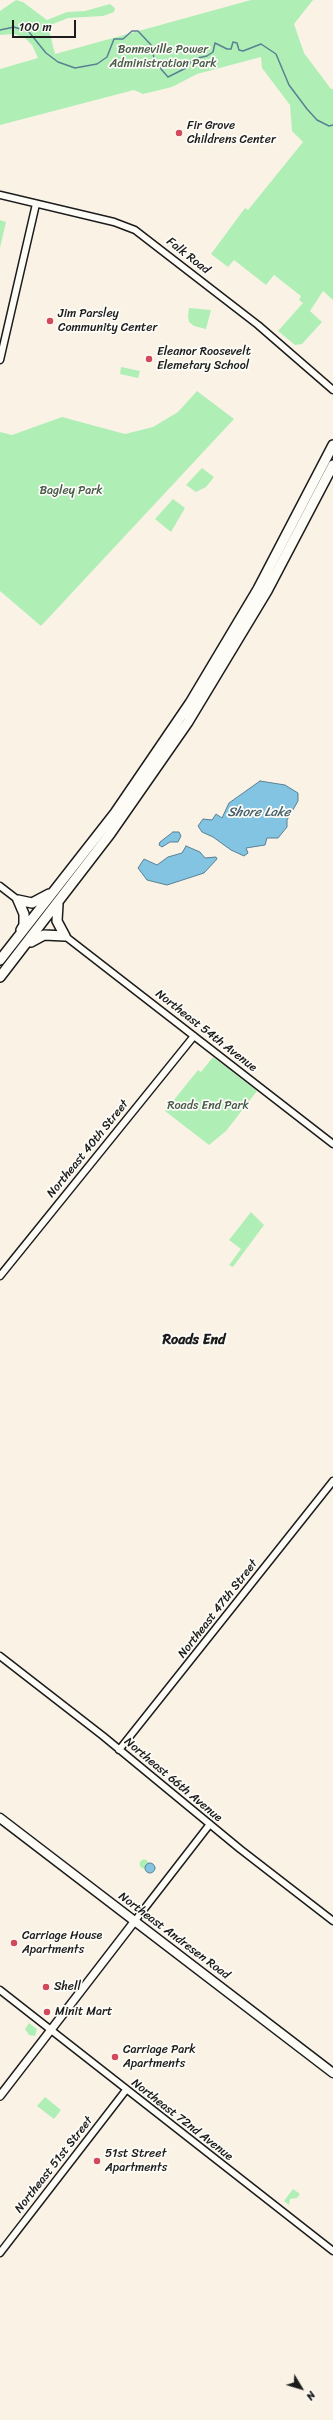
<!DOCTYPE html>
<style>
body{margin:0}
#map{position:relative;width:333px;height:2420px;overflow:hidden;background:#fbf2e6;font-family:Sriracha,sans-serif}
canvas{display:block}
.north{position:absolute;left:281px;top:2368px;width:40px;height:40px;-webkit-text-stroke:3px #fdfcf7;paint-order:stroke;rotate:128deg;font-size:11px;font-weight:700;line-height:16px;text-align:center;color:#1c1c1c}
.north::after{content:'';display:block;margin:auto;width:14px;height:18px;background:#1c1c1c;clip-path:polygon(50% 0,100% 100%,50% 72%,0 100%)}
.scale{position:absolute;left:12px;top:20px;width:64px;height:18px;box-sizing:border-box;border:2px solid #1c1c1c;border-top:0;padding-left:5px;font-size:12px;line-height:14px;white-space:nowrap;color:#1c1c1c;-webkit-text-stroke:3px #fdfcf7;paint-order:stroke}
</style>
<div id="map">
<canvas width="333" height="2420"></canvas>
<div class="north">N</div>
<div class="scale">100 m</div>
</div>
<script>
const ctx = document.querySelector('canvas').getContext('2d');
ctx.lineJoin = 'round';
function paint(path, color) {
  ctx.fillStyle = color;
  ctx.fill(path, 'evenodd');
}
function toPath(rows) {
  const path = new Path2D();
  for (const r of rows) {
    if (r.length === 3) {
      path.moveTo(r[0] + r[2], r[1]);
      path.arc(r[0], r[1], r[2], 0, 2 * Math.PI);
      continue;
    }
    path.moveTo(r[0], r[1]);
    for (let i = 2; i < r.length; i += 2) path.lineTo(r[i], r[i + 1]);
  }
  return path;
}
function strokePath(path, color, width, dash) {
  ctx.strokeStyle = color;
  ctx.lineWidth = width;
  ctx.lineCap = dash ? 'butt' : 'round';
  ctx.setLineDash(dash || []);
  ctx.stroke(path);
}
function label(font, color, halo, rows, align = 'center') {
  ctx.font = font + ' Sriracha,sans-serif';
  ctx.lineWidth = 3.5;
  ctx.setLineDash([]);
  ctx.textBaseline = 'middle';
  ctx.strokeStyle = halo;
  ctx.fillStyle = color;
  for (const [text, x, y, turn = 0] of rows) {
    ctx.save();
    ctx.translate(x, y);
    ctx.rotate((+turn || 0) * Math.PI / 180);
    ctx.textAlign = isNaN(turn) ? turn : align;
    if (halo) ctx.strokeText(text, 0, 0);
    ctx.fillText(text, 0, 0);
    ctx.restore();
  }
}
paint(toPath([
 [16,0,23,2,47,20,67,12,85,11,110,4,115,8,114,12,103,16,68,18,48,26,55,54,251,0,313,0,294,24,304,53,331,89,333,89,333,300,323,291,310,311,322,322,302,344,295,345,278,331,303,303,299,300,301,296,274,275,266,285,234,260,228,267,211,254,245,208,248,210,303,142,292,131,290,105,262,68,261,57,197,74,172,87,143,94,134,90,0,125,0,69,38,58,32,45,25,38,14,34,0,35,0,11],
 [0,220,6,222,0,248],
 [189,308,211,310,206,329,194,326,189,322,188,316],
 [121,367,140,371,138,378,120,374],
 [197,391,234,419,41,626,0,591,0,432,12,435,62,417,125,434,153,427,178,412],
 [202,468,214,477,206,487,196,492,186,485],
 [173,499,185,508,171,532,155,519],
 [213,1057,257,1091,226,1131,209,1145,165,1111,198,1070,201,1072],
 [251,1212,264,1225,233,1267,229,1265,241,1249,229,1240],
 [144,1864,4.5],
 [29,2023,37,2029,35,2036,29,2035,25,2029],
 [45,2097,61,2110,54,2119,37,2106],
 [293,2189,300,2194,297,2198,290,2199,289,2205,284,2201]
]), '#afefb6');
const water = toPath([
 [260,781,285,785,298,793,298,801,287,820,287,827,278,838,267,838,265,845,246,848,248,853,244,856,231,850,213,837,202,832,198,826,203,819,212,820,216,814,222,818,229,803,260,781],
 [173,832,179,832,181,836,178,842,170,842,162,847,159,845,160,842,173,832],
 [186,846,200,852,205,858,216,857,217,859,204,873,167,885,147,880,138,868,144,859,157,865,168,857,182,853,186,846],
 [150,1868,5]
]);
paint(water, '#82c4e2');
strokePath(water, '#598193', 1);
strokePath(toPath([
 [0,30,14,27,29,32,46,53,58,62,75,68,97,64,107,57,114,39,123,39,132,31,138,31,152,46,154,59,160,62,161,69,168,77,186,68,193,59,207,56,213,52,215,43,227,49,231,49,233,42,237,43,239,50,243,51,261,44,276,54,289,85,307,109,317,120,329,126,333,125]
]), '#598193', 1.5);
const tertiary = toPath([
 [0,195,114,222,135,230,258,325,333,390],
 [0,360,36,204],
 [0,886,18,900],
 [65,936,333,1144],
 [0,1276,194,1036],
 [0,1656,103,1736,240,1849,333,1921],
 [119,1750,333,1481],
 [134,1922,210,1824],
 [0,1990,333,2251],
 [0,2253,126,2090]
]);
const secondary = toPath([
 [0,2096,134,1922]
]);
const primary = toPath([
 [0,1818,333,2073]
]);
const motorway = toPath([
 [18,900,32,903,49,894],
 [18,900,24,914,24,925,21,930],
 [58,904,57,921,65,936],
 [31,942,44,935,65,936],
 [0,960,115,813,190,703,258,589,333,445],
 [0,977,110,834,188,722,267,591,333,465]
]);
strokePath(tertiary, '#1c1c1c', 9);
strokePath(secondary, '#1c1c1c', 10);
strokePath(primary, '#1c1c1c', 11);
strokePath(motorway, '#1c1c1c', 12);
strokePath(tertiary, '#fdfcf7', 6);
strokePath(secondary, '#fdfcf7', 7);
strokePath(primary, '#fdfcf7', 8);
strokePath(motorway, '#fdfcf7', 9);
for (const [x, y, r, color] of [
 [179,133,4,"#d1495b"],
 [50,321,4,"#d1495b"],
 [149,359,4,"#d1495b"],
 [14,1943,4,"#d1495b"],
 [46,1987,4,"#d1495b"],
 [47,2012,4,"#d1495b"],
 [115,2057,4,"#d1495b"],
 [97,2161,4,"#d1495b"]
]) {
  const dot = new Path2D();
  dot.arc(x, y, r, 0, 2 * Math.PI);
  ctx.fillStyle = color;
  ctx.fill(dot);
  strokePath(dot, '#fdfcf7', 1.5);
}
label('12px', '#485b4a', '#fdfcf7', [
 ["Bonneville Power",163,50],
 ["Administration Park",163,64],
 ["Bagley Park",71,491],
 ["Roads End Park",208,1106]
]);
label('12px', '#1c1c1c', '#fdfcf7', [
 ["Fir Grove",187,126],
 ["Childrens Center",187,140],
 ["Jim Parsley",58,314],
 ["Community Center",58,328],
 ["Eleanor Roosevelt",157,352],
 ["Elemetary School",157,366],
 ["Carriage House",22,1936],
 ["Apartments",22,1950],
 ["Shell",54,1987],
 ["Minit Mart",55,2012],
 ["Carriage Park",123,2050],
 ["Apartments",123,2064],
 ["51st Street",105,2154],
 ["Apartments",105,2168]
], 'left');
label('12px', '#1c1c1c', '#fdfcf7', [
 ["Falk Road",188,256,38],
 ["Northeast 54th Avenue",206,1031,38],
 ["Northeast 40th Street",88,1149,-51],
 ["Northeast 47th Street",218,1609,-52],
 ["Northeast 66th Avenue",173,1780,40],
 ["Northeast Andresen Road",174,1936,37],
 ["Northeast 72nd Avenue",182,2120,38],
 ["Northeast 51st Street",54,2165,-52]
]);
label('italic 13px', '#455f6b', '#fdfcf7', [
 ["Shore Lake",259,813]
]);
label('bold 14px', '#1c1c1c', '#fdfcf7', [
 ["Roads End",194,1340]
]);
</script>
